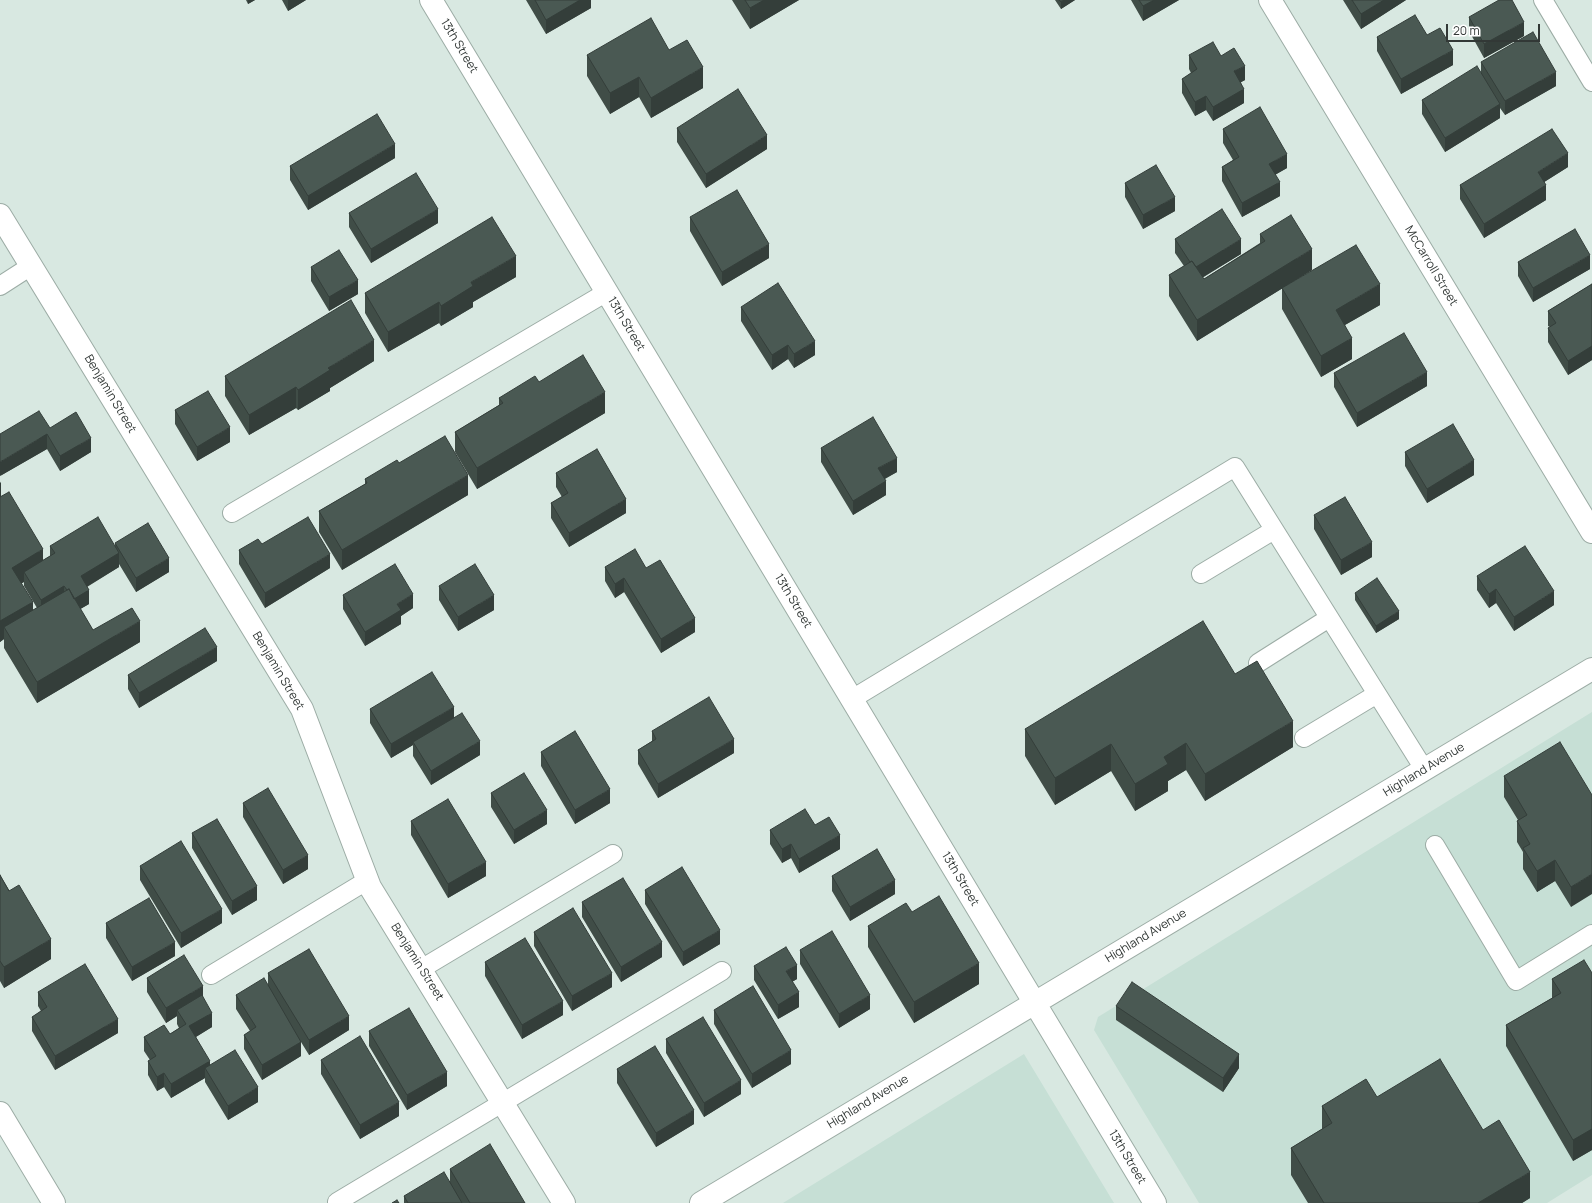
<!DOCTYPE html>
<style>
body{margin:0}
#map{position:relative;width:1592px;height:1203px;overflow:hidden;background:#d8e8e1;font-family:Manrope,sans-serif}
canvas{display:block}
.scale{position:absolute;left:1446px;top:24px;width:94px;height:18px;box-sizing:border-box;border:2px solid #323836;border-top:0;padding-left:5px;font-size:12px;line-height:14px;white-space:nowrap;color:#323836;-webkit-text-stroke:3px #fff;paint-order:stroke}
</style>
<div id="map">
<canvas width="1592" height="1203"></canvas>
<div class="scale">20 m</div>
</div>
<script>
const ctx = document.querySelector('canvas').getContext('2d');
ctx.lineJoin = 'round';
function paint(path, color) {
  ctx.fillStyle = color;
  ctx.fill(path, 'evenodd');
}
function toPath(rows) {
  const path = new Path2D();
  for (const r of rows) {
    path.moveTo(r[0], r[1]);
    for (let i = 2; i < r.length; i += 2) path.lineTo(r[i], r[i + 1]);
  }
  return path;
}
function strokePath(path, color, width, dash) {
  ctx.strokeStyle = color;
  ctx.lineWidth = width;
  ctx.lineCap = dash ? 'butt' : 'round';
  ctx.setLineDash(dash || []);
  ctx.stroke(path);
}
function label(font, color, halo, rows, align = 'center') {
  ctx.font = font + ' Manrope,sans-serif';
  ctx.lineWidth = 4;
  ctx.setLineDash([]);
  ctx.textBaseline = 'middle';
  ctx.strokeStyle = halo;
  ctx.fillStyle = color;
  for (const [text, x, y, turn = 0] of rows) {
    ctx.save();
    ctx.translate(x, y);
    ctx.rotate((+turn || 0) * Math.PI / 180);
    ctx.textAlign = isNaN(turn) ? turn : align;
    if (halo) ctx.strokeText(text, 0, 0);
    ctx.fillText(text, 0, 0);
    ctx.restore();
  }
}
paint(toPath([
 [1592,712,1592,1175,1547,1203,1199,1203,1094,1030,1098,1017],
 [1024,1054,1114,1203,783,1203]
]), '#c6dfd5');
const lane = toPath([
 [1543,0,1592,82],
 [0,286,31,266],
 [232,513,607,292],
 [1201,574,1274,530],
 [1258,663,1329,618],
 [852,699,1235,467,1424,769],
 [1304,738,1377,694],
 [1435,845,1516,981,1592,934],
 [421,969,613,854],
 [211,975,368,880],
 [337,1202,722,971]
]);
const street = toPath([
 [1270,0,1592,532],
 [0,215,302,709,370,887,564,1203],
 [0,1113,54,1203]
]);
const secondary = toPath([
 [431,0,1155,1203],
 [701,1203,1592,669]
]);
strokePath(lane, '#9caca5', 20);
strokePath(street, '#9caca5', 24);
strokePath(secondary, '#9caca5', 24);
strokePath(lane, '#fff', 18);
strokePath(street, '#fff', 22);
strokePath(secondary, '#fff', 22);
paint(toPath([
 [246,0,255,0,248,4],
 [282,0,306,0,288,11],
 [526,0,591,0,591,8,546,34],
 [732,0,799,0,750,29],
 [1055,0,1075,0,1061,9],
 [1131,0,1179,0,1143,21],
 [1343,0,1406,0,1361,29],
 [1469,17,1524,36,1484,58,1469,31],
 [1427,35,1453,65,1401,94,1377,51,1377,37],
 [669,50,703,88,651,118,639,97,610,114,587,76,587,55],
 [1189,55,1221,56,1245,80,1241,82,1244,103,1213,121,1206,110,1195,116,1182,93,1182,79,1191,73,1189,69],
 [1481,62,1556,86,1505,115,1500,108,1500,118,1445,152,1422,114,1422,100,1481,73],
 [677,128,767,149,706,188,677,142],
 [1223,129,1287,168,1275,175,1280,196,1242,217,1222,181,1222,167,1233,160,1223,143],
 [395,158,308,210,290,180,290,166],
 [1568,167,1544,182,1546,200,1484,238,1460,199,1460,185],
 [1125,183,1175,211,1143,229,1125,197],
 [349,213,438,223,371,263,349,227],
 [690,217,769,258,722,286,690,231],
 [1260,234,1312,270,1197,341,1169,296,1169,275,1184,266,1175,253,1175,239,1241,254,1202,277,1204,279,1260,243],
 [1518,262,1590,269,1533,302,1518,276],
 [311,267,358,294,329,311,311,281],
 [516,277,473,302,473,307,441,326,439,323,388,352,365,313,365,293],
 [1592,284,1592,360,1568,375,1548,342,1548,328,1550,327,1548,326,1548,311],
 [1282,288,1380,305,1345,325,1352,359,1321,377,1282,309],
 [741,307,815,355,794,368,788,359,772,370,741,321],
 [374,361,330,388,330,391,298,410,296,408,249,435,225,396,225,376],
 [1334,373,1427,386,1357,427,1334,387],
 [539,382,605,413,477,489,455,452,455,432,499,405,499,398],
 [175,410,230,442,197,461,175,424],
 [50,428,91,452,60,471,47,449,0,476],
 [821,448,897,472,885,479,886,495,853,515,821,462],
 [1405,452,1474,475,1427,503,1405,466],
 [399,463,468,495,342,570,319,532,319,511,365,484,365,479],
 [556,473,626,513,569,547,551,518,551,503,562,497,556,487],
 [0,481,1,496,43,560,50,556,50,546,115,546,115,543,169,572,136,592,119,564,119,567,87,587,89,604,80,609,93,630,140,642,37,703,4,648,4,639,0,642],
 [24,582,24,586,37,608,33,610,21,583],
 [1314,515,1372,557,1341,575,1314,529],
 [262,544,330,568,265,608,239,564,239,550],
 [605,567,646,568,695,632,661,653,624,592,615,598,605,581],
 [1477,576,1554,605,1514,631,1496,603,1489,608,1477,590],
 [439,586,494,610,458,631,439,600],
 [1355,593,1399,619,1376,633,1355,600],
 [343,595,413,608,401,616,401,624,365,646,343,609],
 [217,661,139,708,128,689,128,675],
 [1235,674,1293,747,1205,801,1186,770,1168,781,1168,791,1135,811,1111,771,1055,805,1025,756,1025,729],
 [370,709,454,718,480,755,431,785,413,756,413,745,391,758,370,723],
 [652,731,734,753,658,798,638,764,638,750,652,741],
 [541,752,610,803,575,824,541,766],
 [1504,776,1592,795,1571,907,1555,881,1537,892,1523,869,1523,852,1517,842,1517,821,1518,820,1504,797],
 [491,793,547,824,514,844,491,807],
 [243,803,308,869,283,884,243,817],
 [411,821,486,876,448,898,411,835],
 [815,825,840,849,799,873,791,858,782,863,770,844,770,830],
 [192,833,257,900,232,915,192,848],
 [140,866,222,923,181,948,140,880],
 [0,875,51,959,4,988,0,981],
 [832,876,895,894,850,921,832,891],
 [645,890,720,944,683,966,645,904],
 [582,902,662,957,621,982,582,917],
 [912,912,979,984,914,1023,868,947,868,926],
 [106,923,175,956,132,981,106,938],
 [534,932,612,987,572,1011,534,946],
 [800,950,870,1009,839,1028,800,964],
 [485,962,563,1015,522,1039,485,976],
 [754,966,797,979,792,982,799,1007,778,1019,754,980],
 [268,973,349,1030,309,1055,301,1042,301,1056,262,1080,244,1049,244,1035,250,1031,236,1009,236,995,268,986],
 [1592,973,1592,1150,1573,1161,1506,1046,1506,1025,1552,998,1552,979],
 [147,978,203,997,212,1027,196,1037,210,1065,258,1102,228,1120,205,1082,205,1078,171,1098,164,1087,157,1091,148,1075,148,1061,150,1060,144,1051,144,1037,170,1034,179,1028,177,1024,177,1016,166,1023,147,992],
 [38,992,118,1033,55,1070,32,1031,32,1017,41,1011,38,1006],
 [1116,1006,1239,1068,1223,1092,1116,1020],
 [714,1010,791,1064,752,1088,714,1024],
 [369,1031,447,1086,407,1110,369,1046],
 [666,1039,741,1094,704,1117,666,1053],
 [321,1060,399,1116,360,1139,321,1074],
 [617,1069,694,1124,656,1147,617,1083],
 [1377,1097,1483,1130,1530,1198,1522,1203,1308,1203,1291,1175,1291,1148,1322,1129,1322,1106],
 [450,1169,525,1203,404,1203,404,1196,450,1182]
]), '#404d47');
paint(toPath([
 [248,0,255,0,248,4],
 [288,0,306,0,288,11],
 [580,0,591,0,591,8,546,34,546,20],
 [764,0,799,0,750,29,750,8],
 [1064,0,1075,0,1061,9,1061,2],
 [1154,0,1179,0,1143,21,1143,6],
 [1384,0,1406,0,1361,29,1361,14],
 [1524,22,1524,36,1484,58,1484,44],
 [1453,50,1453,65,1401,94,1401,79],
 [1245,66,1245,80,1234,86,1234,71],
 [703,67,703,88,651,118,651,98],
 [1556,72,1556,86,1505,115,1505,101],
 [639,77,639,97,610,114,610,93],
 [1244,89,1244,103,1213,121,1213,107],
 [1206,96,1206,110,1195,116,1195,102],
 [1500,104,1500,118,1445,152,1445,138],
 [767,135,767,149,706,188,706,174],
 [395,144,395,158,308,210,308,196],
 [1568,153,1568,167,1538,186,1538,172],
 [1287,154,1287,168,1269,178,1269,164],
 [1280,182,1280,196,1242,217,1242,203],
 [1546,185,1546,200,1484,238,1484,224],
 [1175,197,1175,211,1143,229,1143,215],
 [438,209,438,223,371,263,371,249],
 [1241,239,1241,254,1194,283,1194,268],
 [769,244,769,258,722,286,722,272],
 [1312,249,1312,270,1197,341,1197,320],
 [1590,255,1590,269,1533,302,1533,288],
 [516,256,516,277,473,302,473,307,441,326,441,306,471,282],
 [358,280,358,294,329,311,329,297],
 [1380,284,1380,305,1336,330,1336,310],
 [439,302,439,323,388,352,388,332],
 [1352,338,1352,359,1321,377,1321,356],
 [374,340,374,361,330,388,330,391,298,410,298,390,328,368],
 [815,341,815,355,794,368,794,354],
 [788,345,788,359,772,370,772,355],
 [1592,346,1592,360,1568,375,1568,361],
 [1427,372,1427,386,1357,427,1357,413],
 [296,387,296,408,249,435,249,415],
 [605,392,605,413,477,489,477,468],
 [230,427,230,442,197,461,197,447],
 [47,434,47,449,0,476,0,462],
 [91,438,91,452,60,471,60,456],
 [897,458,897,472,878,482,878,468],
 [1474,460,1474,475,1427,503,1427,489],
 [468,475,468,495,342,570,342,550],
 [886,481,886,495,853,515,853,501],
 [1,482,1,496,0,497,0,483],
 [626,499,626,513,569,547,569,533],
 [1372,542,1372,557,1341,575,1341,560],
 [43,549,43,570,24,572,24,582,12,589,12,568],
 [119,553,119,567,81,590,81,576],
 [330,554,330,568,265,608,265,593],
 [169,558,169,572,136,592,136,578],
 [624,578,624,592,615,598,615,584],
 [64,586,64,600,41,614,41,600],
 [1496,589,1496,603,1489,608,1489,594],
 [89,590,89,604,72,614,72,600],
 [1554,591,1554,605,1514,631,1514,617],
 [413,594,413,608,401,616,401,624,365,646,365,632,397,604],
 [494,595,494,610,458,631,458,617],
 [33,602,33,622,4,627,4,639,0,642,0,621],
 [1399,611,1399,619,1376,633,1376,626],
 [695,618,695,632,661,653,661,639],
 [140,621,140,642,37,703,37,682],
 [217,647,217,661,139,708,139,693],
 [454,707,454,722,413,742,413,745,391,758,391,744],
 [1293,721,1293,747,1205,801,1205,774],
 [734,739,734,753,658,798,658,784],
 [480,741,480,755,431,785,431,771],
 [1186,743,1186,770,1168,781,1168,791,1135,811,1135,784,1164,757],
 [1111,744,1111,771,1055,805,1055,778],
 [610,789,610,803,575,824,575,810],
 [547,810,547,824,514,844,514,830],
 [840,835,840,849,799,873,799,859],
 [791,844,791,858,782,863,782,849],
 [308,855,308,869,283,884,283,870],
 [1555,860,1555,881,1537,892,1537,871],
 [486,862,486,876,448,898,448,884],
 [1592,874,1592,894,1571,907,1571,887],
 [895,880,895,894,850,921,850,907],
 [257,886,257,900,232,915,232,901],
 [222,909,222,923,181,948,181,933],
 [720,930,720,944,683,966,683,952],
 [51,939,51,959,4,988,4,967],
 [175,942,175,956,132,981,132,967],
 [662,942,662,957,621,982,621,967],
 [979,963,979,984,914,1023,914,1002],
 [797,965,797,979,786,985,786,971],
 [612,973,612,987,572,1011,572,996],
 [203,986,203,1000,177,1010,177,1016,166,1023,166,1008],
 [799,992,799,1007,778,1019,778,1005],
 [870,995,870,1009,839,1028,839,1014],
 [563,1001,563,1015,522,1039,522,1025],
 [212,1013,212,1027,189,1041,189,1026],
 [349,1016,349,1030,309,1055,309,1040],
 [118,1019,118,1033,55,1070,55,1056],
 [301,1042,301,1056,262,1080,262,1065],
 [791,1050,791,1064,752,1088,752,1074],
 [1239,1054,1239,1068,1223,1092,1223,1078],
 [210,1061,210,1075,205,1068,205,1078,171,1098,171,1084],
 [447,1072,447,1086,407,1110,407,1095],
 [164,1073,164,1087,157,1091,157,1077],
 [741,1080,741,1094,704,1117,704,1103],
 [258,1087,258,1102,228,1120,228,1106],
 [399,1102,399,1116,360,1139,360,1125],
 [694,1110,694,1124,656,1147,656,1133],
 [1592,1129,1592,1150,1573,1161,1573,1140],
 [1530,1172,1530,1198,1522,1203,1478,1203]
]), '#343e3a');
const building = toPath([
 [535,0,580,0,546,20,535,0],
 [745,0,764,0,750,8,745,0],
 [1059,0,1064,0,1061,2,1059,0],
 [1139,0,1154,0,1143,6,1139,0],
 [1352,0,1384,0,1361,14,1352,0],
 [1499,0,1512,0,1524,22,1484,44,1469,17,1499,0],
 [1415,15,1427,35,1440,28,1453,50,1401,79,1377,37,1415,15],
 [651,18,669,50,687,40,703,67,651,98,639,77,610,93,587,55,651,18],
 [1533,32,1556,72,1505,101,1481,62,1533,32],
 [1213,42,1221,56,1234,48,1245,66,1234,71,1244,89,1213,107,1206,96,1195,102,1182,79,1197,69,1189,55,1213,42],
 [1477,66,1500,104,1445,138,1422,100,1477,66],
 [738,89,767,135,706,174,677,128,738,89],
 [1260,107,1287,154,1269,164,1280,182,1242,203,1222,167,1239,157,1223,129,1260,107],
 [377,114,395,144,308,196,290,166,377,114],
 [1552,129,1568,153,1538,172,1546,185,1484,224,1460,185,1552,129],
 [1156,165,1175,197,1143,215,1125,183,1156,165],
 [416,173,438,209,371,249,349,213,416,173],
 [737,190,769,244,722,272,690,217,737,190],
 [1222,209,1241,239,1196,267,1192,261,1190,262,1175,239,1222,209],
 [1291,215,1312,249,1197,320,1169,275,1192,261,1204,279,1265,241,1260,234,1291,215],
 [492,217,516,256,471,282,473,286,441,306,439,302,388,332,365,293,492,217],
 [1575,229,1590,255,1533,288,1518,262,1575,229],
 [1356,245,1380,284,1336,310,1352,338,1321,356,1282,288,1356,245],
 [339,250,358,280,329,297,311,267,339,250],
 [778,283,815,341,794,354,788,345,772,355,741,307,778,283],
 [1592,284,1592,346,1568,361,1548,328,1556,323,1548,311,1592,284],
 [351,300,374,340,328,368,330,370,298,390,296,387,249,415,225,376,351,300],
 [1404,333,1427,372,1357,413,1334,373,1404,333],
 [583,355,605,392,477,468,455,432,503,403,499,398,535,376,539,382,583,355],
 [208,391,230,427,197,447,175,410,208,391],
 [39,411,50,428,76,412,91,438,60,456,47,434,0,462,0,434,39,411],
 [873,417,897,458,878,468,886,481,853,501,821,448,873,417],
 [1453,424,1474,460,1427,489,1405,452,1453,424],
 [445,436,468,475,342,550,319,511,367,483,365,479,397,460,399,463,445,436],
 [597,449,626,499,569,533,551,503,568,493,556,473,597,449],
 [9,492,43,549,12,568,33,602,0,621,0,497,9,492],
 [1345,497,1372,542,1341,560,1314,515,1345,497],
 [98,517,119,553,81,576,89,590,74,599,69,589,67,590,64,586,41,600,24,572,55,553,50,546,98,517],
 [308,517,330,554,265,593,239,550,258,539,262,544,308,517],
 [148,523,169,558,136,578,115,543,148,523],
 [1525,546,1554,591,1514,617,1496,589,1489,594,1477,576,1525,546],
 [635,549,646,568,660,560,695,618,661,639,624,578,615,584,605,567,635,549],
 [395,564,413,594,397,604,401,610,365,632,343,595,395,564],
 [475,564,494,595,458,617,439,586,475,564],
 [1377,578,1399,611,1376,626,1355,593,1377,578],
 [69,589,93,630,132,608,140,621,37,682,4,627,69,589],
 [1203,621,1235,674,1257,661,1293,721,1205,774,1186,743,1164,757,1168,764,1135,784,1111,744,1055,778,1025,729,1203,621],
 [205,628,217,647,139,693,128,675,205,628],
 [432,672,454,707,391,744,370,709,432,672],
 [709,697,734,739,658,784,638,750,656,739,652,731,709,697],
 [462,713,480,741,431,771,413,742,462,713],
 [575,731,610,789,575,810,541,752,575,731],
 [1560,742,1592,795,1592,874,1571,887,1555,860,1537,871,1523,848,1530,844,1517,821,1527,815,1504,776,1560,742],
 [524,773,547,810,514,830,491,793,524,773],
 [268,788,308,855,283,870,243,803,268,788],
 [448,799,486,862,448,884,411,821,448,799],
 [805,809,815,825,829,817,840,835,799,859,791,844,782,849,770,830,805,809],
 [217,819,257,886,232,901,192,833,217,819],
 [181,841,222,909,181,933,140,866,181,841],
 [877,849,895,880,850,907,832,876,877,849],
 [682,867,720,930,683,952,645,890,682,867],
 [0,875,9,891,19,885,51,939,4,967,0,961,0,875],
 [623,878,662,942,621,967,582,902,623,878],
 [939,896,979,963,914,1002,868,926,906,903,912,912,939,896],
 [149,898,175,942,132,967,106,923,149,898],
 [573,908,612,973,572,996,534,932,573,908],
 [832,931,870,995,839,1014,800,950,832,931],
 [525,938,563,1001,522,1025,485,962,525,938],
 [786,947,797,965,786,971,799,992,778,1005,754,966,786,947],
 [309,949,349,1016,309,1040,268,973,309,949],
 [184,955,203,986,166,1008,147,978,184,955],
 [1584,960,1592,973,1592,1129,1573,1140,1506,1025,1561,993,1552,979,1584,960],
 [85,964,118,1019,55,1056,32,1017,47,1007,38,992,85,964],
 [264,978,301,1042,262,1065,244,1035,256,1027,236,995,264,978],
 [1132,982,1239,1054,1223,1078,1116,1006,1132,982],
 [753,986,791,1050,752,1074,714,1010,753,986],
 [202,995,212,1013,189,1026,210,1061,171,1084,164,1073,157,1077,148,1061,156,1056,144,1037,164,1025,170,1034,186,1024,177,1010,202,995],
 [409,1008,447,1072,407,1095,369,1031,409,1008],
 [703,1017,741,1080,704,1103,666,1039,703,1017],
 [360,1036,399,1102,360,1125,321,1060,360,1036],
 [655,1046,694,1110,656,1133,617,1069,655,1046],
 [235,1050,258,1087,228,1106,205,1068,235,1050],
 [1440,1059,1483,1130,1499,1120,1530,1172,1478,1203,1324,1203,1291,1148,1332,1123,1322,1106,1366,1079,1377,1097,1440,1059],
 [490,1144,525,1203,470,1203,450,1169,490,1144],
 [444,1172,462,1203,408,1203,404,1196,444,1172],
 [397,1200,399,1203,392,1203,397,1200]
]);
paint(building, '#4a5953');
strokePath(building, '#343e3a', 1);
label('12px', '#323836', '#fff', [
 ["13th Street",459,46,59],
 ["McCarroll Street",1431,266,59],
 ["13th Street",626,324,59],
 ["Benjamin Street",110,394,59],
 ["13th Street",793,601,59],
 ["Benjamin Street",278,671,59],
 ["Highland Avenue",1424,770,-31],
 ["13th Street",960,879,59],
 ["Highland Avenue",1146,936,-31],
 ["Benjamin Street",417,962,58],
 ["Highland Avenue",868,1102,-31],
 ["13th Street",1127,1157,59]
]);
</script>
